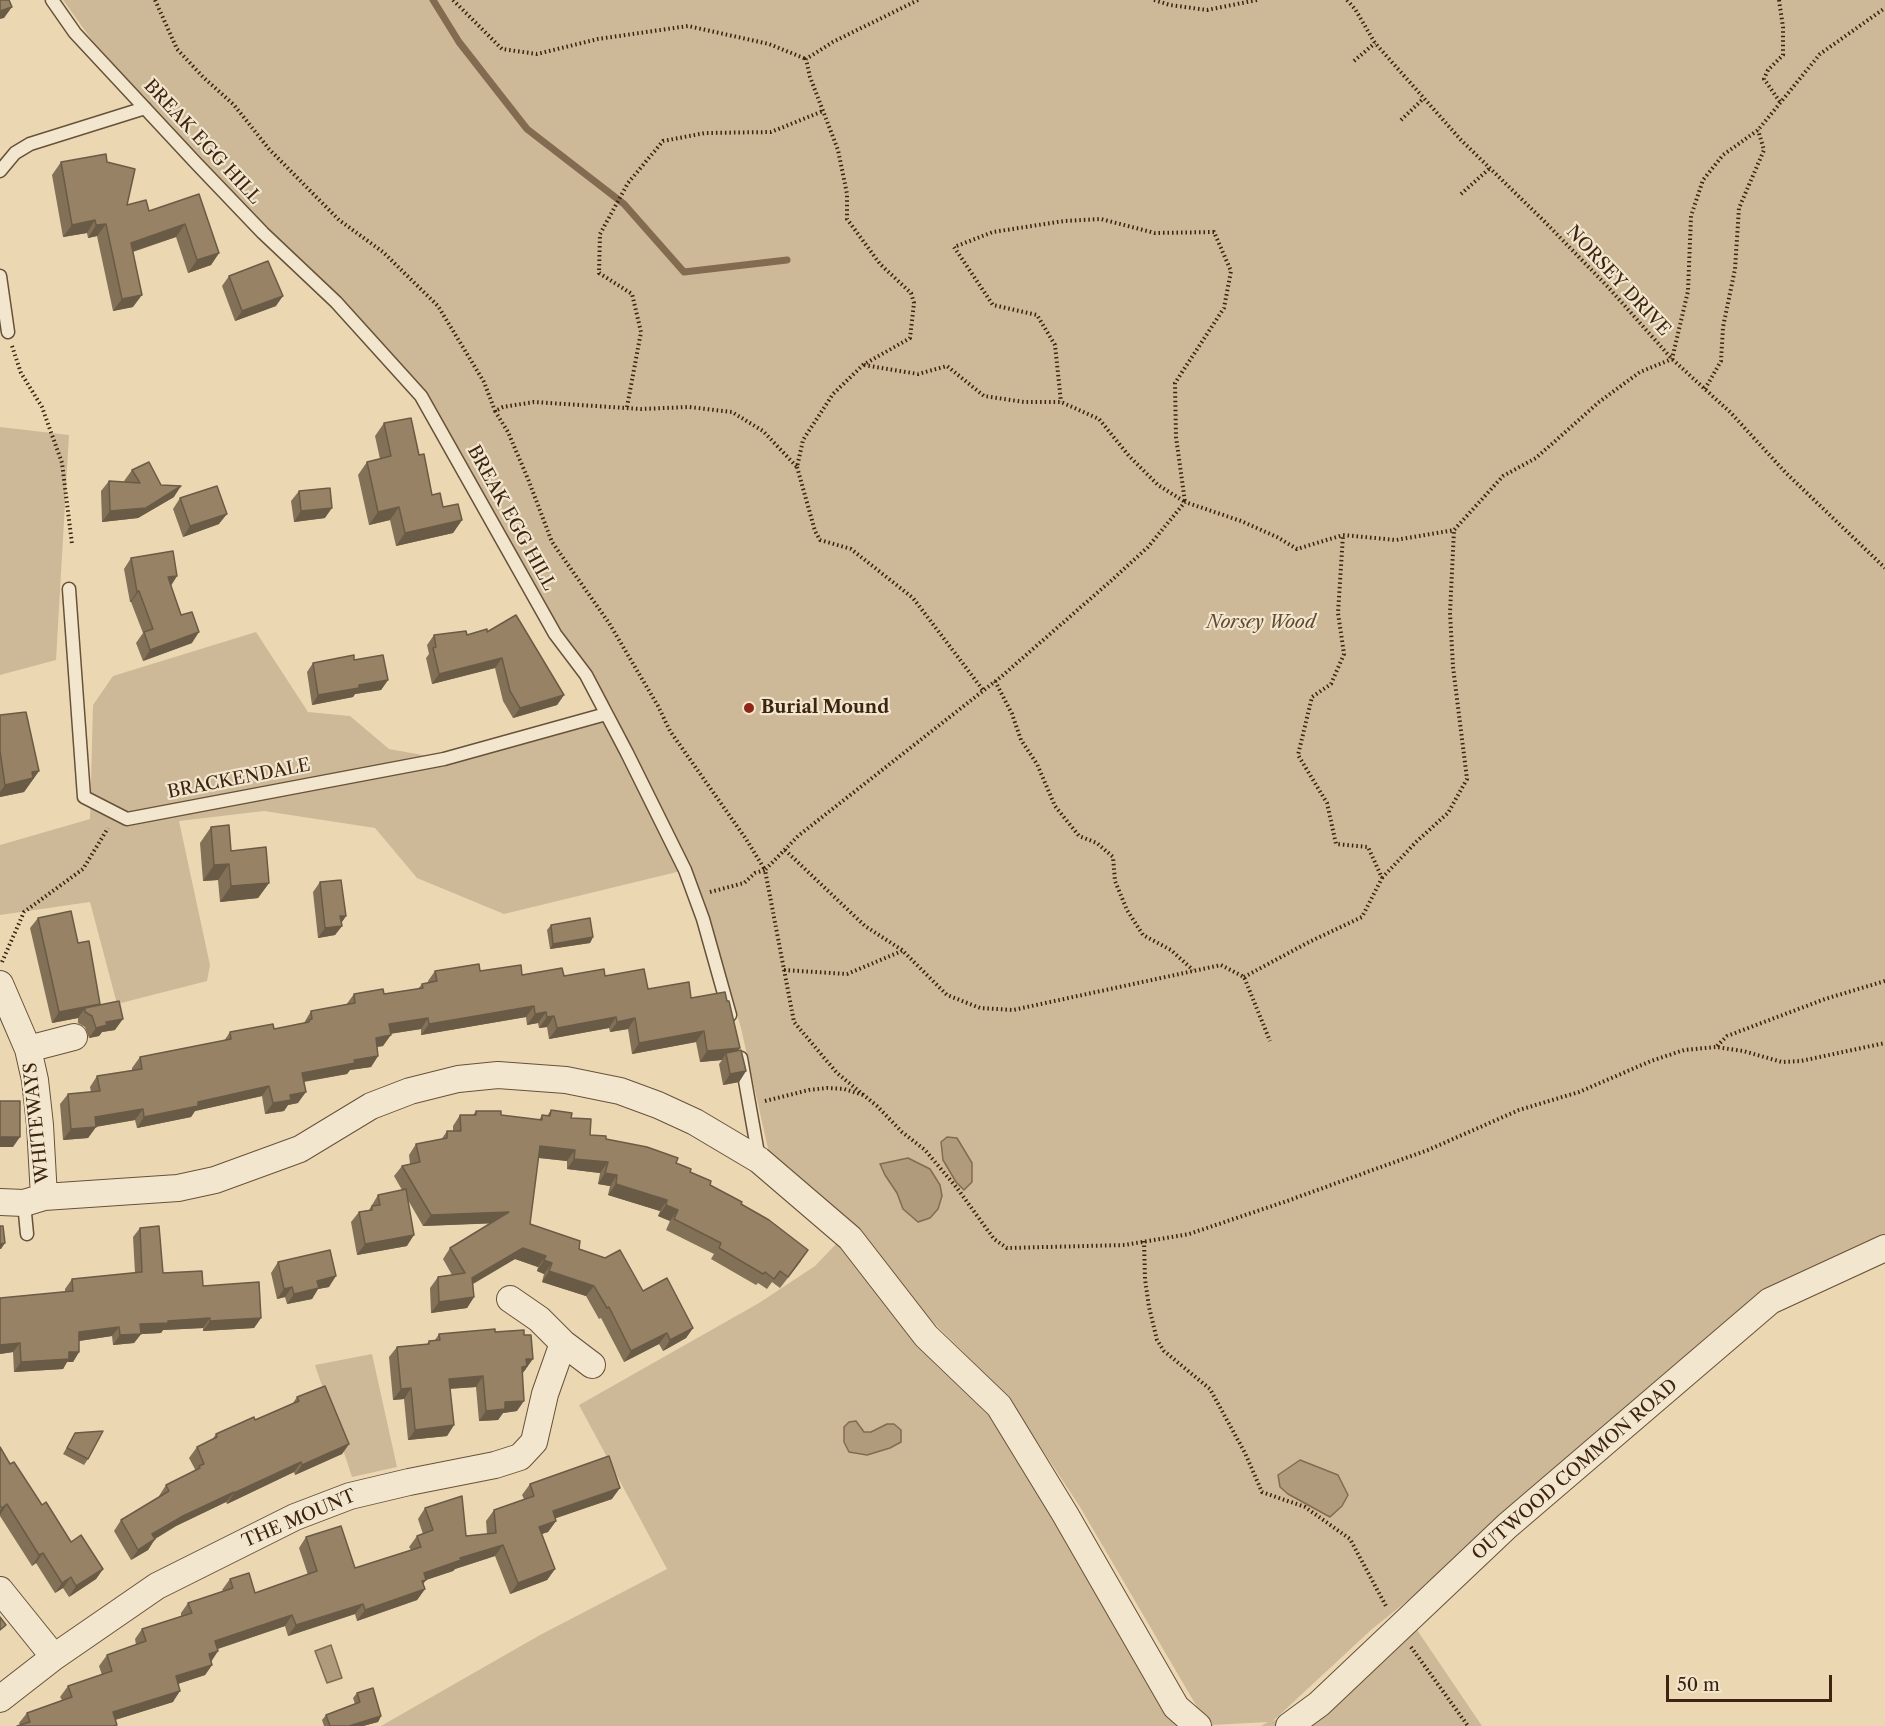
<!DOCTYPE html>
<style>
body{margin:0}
#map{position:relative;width:1885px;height:1726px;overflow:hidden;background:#ebd8b3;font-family:"Libre Caslon Text",serif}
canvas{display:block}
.scale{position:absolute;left:1666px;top:1675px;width:166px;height:27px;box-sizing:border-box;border:3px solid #3d2410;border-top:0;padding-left:8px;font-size:18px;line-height:21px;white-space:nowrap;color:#3d2410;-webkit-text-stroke:4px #f2e6ce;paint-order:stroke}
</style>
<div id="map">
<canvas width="1885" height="1726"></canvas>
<div class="scale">50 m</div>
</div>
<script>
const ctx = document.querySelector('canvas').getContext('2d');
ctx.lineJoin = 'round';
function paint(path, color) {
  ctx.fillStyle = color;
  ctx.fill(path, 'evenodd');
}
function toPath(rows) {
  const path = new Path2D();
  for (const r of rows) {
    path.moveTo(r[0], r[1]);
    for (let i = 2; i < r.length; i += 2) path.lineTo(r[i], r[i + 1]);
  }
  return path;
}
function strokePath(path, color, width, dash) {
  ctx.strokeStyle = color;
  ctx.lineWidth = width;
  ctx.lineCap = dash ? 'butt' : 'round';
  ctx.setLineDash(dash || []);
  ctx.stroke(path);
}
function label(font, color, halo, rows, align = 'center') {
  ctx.font = font + ' "Libre Caslon Text",serif';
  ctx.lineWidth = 4.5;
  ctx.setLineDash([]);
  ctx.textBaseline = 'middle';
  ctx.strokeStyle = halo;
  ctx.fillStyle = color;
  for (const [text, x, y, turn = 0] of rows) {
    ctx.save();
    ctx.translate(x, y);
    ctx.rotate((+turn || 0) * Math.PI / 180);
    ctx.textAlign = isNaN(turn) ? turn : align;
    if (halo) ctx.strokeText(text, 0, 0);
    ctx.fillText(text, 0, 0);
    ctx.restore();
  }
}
paint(toPath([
 [63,0,1885,0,1885,1253,1770,1301,1610,1438,1371,1630,1273,1721,1319,1704,1409,1618,1482,1726,1261,1726,1268,1722,1212,1725,1214,1726,381,1726,540,1635,667,1569,579,1405,759,1303,815,1266,837,1243,921,1346,993,1412,1162,1702,1207,1724,1080,1507,1007,1396,926,1315,855,1228,769,1153,741,1028,701,896,612,708,526,576,423,396,183,143,91,39],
 [860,1425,863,1432,871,1432,877,1429,857,1452,849,1452,844,1442,845,1433],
 [0,427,69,435,56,660,0,675],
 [256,632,308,712,350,716,389,749,445,759,606,714,685,870,504,914,417,878,375,828,264,811,179,821,210,965,207,981,117,1004,90,902,0,915,0,845,90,819,93,705,113,676],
 [372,1354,397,1467,352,1477,315,1365]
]), '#cdb997');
const water = toPath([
 [947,1137,957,1138,972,1163,972,1182,964,1190,956,1182,943,1160,941,1142,947,1137],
 [908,1158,930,1169,940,1185,942,1196,938,1209,930,1218,918,1222,903,1209,897,1193,885,1175,880,1164,908,1158],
 [856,1421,864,1432,871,1432,887,1424,894,1424,901,1430,901,1442,890,1448,867,1455,849,1452,844,1442,844,1427,849,1422,856,1421],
 [1300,1460,1338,1475,1348,1495,1342,1506,1330,1517,1288,1494,1280,1487,1278,1475,1300,1460],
 [331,1645,342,1678,327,1683,315,1651,331,1645]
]);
paint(water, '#b09b7c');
strokePath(water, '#826b51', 1.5);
strokePath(toPath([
 [433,0,459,42,527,129,624,204,684,272,787,260]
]), '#826b51', 7);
const lane = toPath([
 [52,0,75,33,196,163,263,233,336,302,421,396,555,634,586,675,627,753,685,870,703,919,730,1015],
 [0,171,15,153,30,144,145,108],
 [0,276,8,332],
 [69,589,84,797,127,819,444,759,606,714],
 [741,1058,759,1159],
 [24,1203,27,1234]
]);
const street = toPath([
 [0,984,28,1049,35,1080,40,1125,44,1197],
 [28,1049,74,1037],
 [0,1202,24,1203,44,1197,178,1188,215,1180,300,1149,371,1106,410,1091,458,1079,498,1075,566,1080,620,1091,658,1105,695,1122,759,1160,850,1238,926,1336,999,1406,1065,1514,1176,1707,1198,1726],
 [563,1343,592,1365],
 [0,1590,54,1657,0,1699],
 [54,1657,157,1586,295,1517,350,1496,409,1482,495,1465,520,1457,534,1442,545,1394,563,1343,539,1319,510,1299],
 [1289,1726,1319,1704,1507,1526,1770,1301,1885,1248]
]);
strokePath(lane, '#685139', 15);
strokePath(street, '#685139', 28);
strokePath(toPath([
 [155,0,177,49,203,77,234,105,269,149,339,220,383,252,438,306,484,382,495,411],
 [453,0,502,49,537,54,598,39,688,26,769,44,806,59],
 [918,0,833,42,806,59,810,77,838,150,847,194,847,219,880,264,911,293,914,303,910,338,863,365,833,394,803,440,797,467,763,431,732,412,689,407,641,409,534,402,503,407,495,411,508,432,528,479,552,542,609,623,658,706,670,731,746,839,765,870,798,836,1002,676,1113,579,1148,547,1185,502,1241,521,1277,537,1297,549,1343,535,1396,540,1454,530,1503,476,1536,458,1599,402,1640,372,1672,359,1688,291,1691,216,1703,180,1723,155,1758,130,1820,54,1885,8],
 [1154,0,1170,5,1207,10,1257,0],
 [1347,0,1355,9,1375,43,1461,140,1544,221,1608,287,1672,359,1731,413,1785,472,1885,568],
 [1779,0,1783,27,1783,55,1768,70,1764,79,1780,102],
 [1354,61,1375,43],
 [1401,120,1423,99],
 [1461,194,1490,168],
 [12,346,21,373,42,407,62,463,72,544],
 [864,365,918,374,947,366,984,396,1024,402,1061,402,1099,419,1129,456,1158,485,1185,502,1176,437,1175,383,1224,308,1231,271,1214,232,1155,233,1101,219,1064,221,993,232,954,247,993,305,1037,315,1055,345,1061,402],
 [1705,389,1721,361,1723,327,1735,269,1739,208,1764,150,1758,130],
 [627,407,641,332,632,294,599,273,600,234,628,183,663,141,705,133,771,132,823,111],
 [797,467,815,531,820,540,851,549,913,598,983,690],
 [995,681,1012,714,1021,740,1037,764,1055,806,1079,836,1097,843,1113,857,1115,881,1127,910,1143,935,1171,950,1193,970],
 [785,850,865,926,902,950,947,995,980,1008,1013,1010,1221,965,1244,977,1270,1041],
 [1382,878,1417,841,1448,813,1467,779,1453,667,1450,613,1454,530],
 [710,892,744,883,755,873,765,870,794,1022,837,1073,877,1106,902,1132,925,1150,957,1188,994,1239,1007,1248,1125,1245,1189,1234,1287,1201,1428,1150,1519,1110,1579,1092,1651,1061,1684,1050,1716,1047,1743,1051,1782,1062,1801,1061,1885,1043],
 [2,962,24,912,83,869,108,828],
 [784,970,847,974,902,951],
 [1244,977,1309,942,1362,917,1382,878,1368,847,1336,844,1327,803,1298,755,1312,697,1331,684,1344,654,1338,613,1343,535],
 [1717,1046,1727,1036,1825,999,1885,981],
 [765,1101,809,1090,827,1088,844,1089,863,1095],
 [1144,1241,1145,1279,1149,1307,1157,1340,1164,1351,1210,1389,1245,1453,1262,1492,1305,1507,1350,1539,1387,1608],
 [1411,1647,1468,1726]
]), '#3d2410', 4, [1.5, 3]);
strokePath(lane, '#f2e6ce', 12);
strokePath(street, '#f2e6ce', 26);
paint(toPath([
 [61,162,107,162,127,205,149,211,199,194,219,253,211,265,188,273,176,237,133,252,133,307,113,311,97,236,88,238,87,233,63,237,52,175],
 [229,276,276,306,235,321,222,286],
 [384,423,419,455,432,495,443,507,462,520,453,533,396,546,390,520,369,525,358,475,367,462,380,459,375,436],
 [132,470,174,497,138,518,102,522,101,491,109,481,125,482,124,481],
 [299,491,325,518,294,522,291,501],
 [180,498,219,524,183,537,173,509],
 [131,558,177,576,171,586,192,643,143,661,136,643,143,633,131,602,130,602,124,569],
 [487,632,564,695,557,705,513,718,503,701,495,668,432,684,426,658,429,654,427,645,434,635,467,635],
 [354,660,388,680,381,690,355,694,353,697,312,705,307,672,313,663],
 [0,715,39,771,24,792,0,797],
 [211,827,231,851,269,883,258,898,220,902,218,880,203,881,200,843],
 [320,882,346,916,341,923,342,926,335,935,318,938,313,892],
 [38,918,78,943,100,1004,100,1005,115,1030,102,1032,99,1036,89,1038,85,1027,78,1023,78,1018,52,1023,30,928],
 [551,925,593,937,590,943,550,949,547,930],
 [435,971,480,971,522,975,605,976,648,989,691,998,737,1051,746,1071,739,1082,723,1085,719,1064,722,1060,700,1062,696,1042,632,1054,628,1029,610,1032,609,1028,549,1039,547,1027,539,1028,538,1023,527,1025,526,1017,421,1035,421,1029,390,1034,383,1046,377,1047,378,1056,371,1067,350,1070,347,1074,304,1082,298,1103,288,1105,284,1111,265,1114,262,1096,195,1111,191,1117,137,1128,135,1120,96,1127,88,1138,63,1140,60,1104,68,1094,91,1092,90,1087,97,1076,132,1071,132,1068,140,1057,224,1041,230,1032,274,1029,304,1023,311,1011,346,1005,354,994,384,994,418,989,422,984,428,983,428,981],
 [551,1110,571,1118,590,1135,606,1139,676,1163,741,1204,801,1261,780,1288,772,1282,767,1289,758,1283,756,1285,711,1259,714,1254,666,1230,670,1221,658,1216,660,1211,608,1195,610,1186,598,1184,600,1173,567,1169,567,1161,538,1158,530,1224,579,1249,643,1291,693,1328,686,1338,663,1351,659,1344,624,1362,601,1318,599,1319,586,1296,542,1282,544,1274,537,1271,538,1267,515,1259,473,1284,474,1297,467,1308,431,1313,430,1288,438,1277,452,1275,443,1259,450,1248,491,1223,423,1226,408,1200,407,1246,357,1255,351,1222,359,1212,369,1210,378,1195,402,1190,394,1176,402,1166,410,1164,409,1155,416,1144,441,1140,447,1131,453,1131,453,1126,460,1115,473,1115,476,1111,501,1115,539,1120,542,1115,547,1116],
 [140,1228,163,1273,203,1286,261,1318,254,1328,203,1331,203,1328,163,1330,161,1333,141,1334,134,1343,113,1345,112,1336,79,1341,79,1352,73,1362,67,1362,63,1369,14,1372,13,1352,0,1354,65,1292,65,1289,72,1279,135,1273,133,1237],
 [278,1262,329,1287,318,1289,312,1299,287,1304,285,1297,277,1299,271,1273],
 [495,1332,526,1369,522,1373,517,1411,503,1413,498,1420,479,1421,476,1387,450,1389,454,1425,447,1436,408,1440,404,1399,393,1400,389,1357,397,1347,427,1344,429,1341,435,1340,439,1334],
 [297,1397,349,1444,342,1454,295,1475,294,1472,227,1504,226,1502,176,1526,155,1539,148,1550,131,1560,114,1531,121,1520,160,1497,159,1496,166,1485,196,1471,189,1458,197,1447,212,1440,216,1434,255,1420,293,1403],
 [75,1433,88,1459,84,1465,63,1454],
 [0,1447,10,1464,71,1542,103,1569,96,1579,69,1597,63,1588,55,1593,36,1563,32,1566,0,1516],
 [530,1484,612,1499,555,1518,556,1521,548,1532,542,1534,555,1569,547,1580,510,1594,495,1556,455,1569,453,1571,426,1580,423,1584,425,1589,417,1600,357,1621,355,1614,288,1636,285,1626,218,1649,218,1651,211,1661,212,1665,205,1675,178,1684,173,1702,115,1720,20,1725,19,1723,27,1713,62,1700,60,1697,68,1686,102,1675,99,1666,107,1655,136,1645,135,1639,142,1629,181,1616,181,1613,188,1603,223,1591,222,1590,230,1579,255,1593,308,1575,299,1548,306,1537,355,1568,411,1550,409,1547,417,1536,423,1534,418,1519,425,1508,466,1536,487,1534,486,1521,494,1510,524,1499,522,1495],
 [357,1693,381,1716,378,1722,363,1726,324,1726,322,1720,326,1715,355,1704,353,1698]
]), '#827057');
paint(toPath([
 [12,7,4,18,0,19,0,11],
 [95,220,87,233,63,237,72,225],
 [106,224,97,236,88,238,96,225],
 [185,224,176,237,122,255,131,243],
 [219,253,211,265,188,273,197,260],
 [142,295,133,307,113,311,122,299],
 [283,296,276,306,235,321,242,311],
 [181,486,174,497,138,518,102,522,110,511],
 [399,507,390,520,369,525,378,512],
 [332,508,325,518,294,522,301,511],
 [227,514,219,524,183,537,190,526],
 [462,520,453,533,396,546,405,533],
 [177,576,170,586,168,577],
 [139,591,131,602,130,602,137,592],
 [199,632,192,643,143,661,150,650],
 [502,658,495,668,432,684,439,674],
 [388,680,381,690,355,694,353,697,312,705,318,695,359,685],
 [564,695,557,705,513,718,520,708],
 [39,771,24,792,0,797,0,792,5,785,32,772],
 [229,864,218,880,203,881,214,865],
 [269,883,258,898,220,902,231,886],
 [340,916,346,916,340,925],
 [342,926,335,935,318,938,325,928],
 [593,937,590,943,550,949,553,944],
 [100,1004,93,1014,85,1008,78,1018,52,1023,59,1012],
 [534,1006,526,1017,421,1035,429,1024],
 [546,1012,538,1023,527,1025,535,1014],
 [554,1016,547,1027,539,1028,547,1017],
 [616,1017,609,1028,549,1039,557,1028],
 [428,1018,421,1029,381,1035,389,1024],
 [635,1018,628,1029,610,1032,617,1022],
 [123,1019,115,1030,102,1032,99,1036,89,1038,96,1028,106,1022],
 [704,1031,696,1042,632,1054,639,1043],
 [391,1035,383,1046,368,1048,376,1038],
 [740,1048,732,1059,726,1053,722,1060,700,1062,707,1051],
 [378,1056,371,1067,350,1070,347,1074,295,1083,302,1073,354,1060],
 [746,1071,739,1082,723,1085,730,1074],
 [269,1086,262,1096,195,1111,191,1117,137,1128,144,1117,198,1102],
 [306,1092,298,1103,288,1105,284,1111,265,1114,273,1103,290,1095],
 [143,1109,135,1120,88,1128,95,1117],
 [96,1127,88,1138,63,1140,71,1129],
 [0,1137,20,1137,13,1147,0,1147],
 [540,1146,575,1150,567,1161,532,1157],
 [574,1159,608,1162,600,1173,567,1169],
 [605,1173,617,1175,610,1186,598,1184],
 [616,1184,667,1200,660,1211,608,1195],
 [666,1205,678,1210,670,1221,658,1216],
 [509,1212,502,1223,423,1226,431,1215],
 [414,1235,407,1246,357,1255,365,1244],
 [5,1243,1,1249,0,1249,0,1244],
 [523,1248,546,1256,538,1267,515,1259,464,1289,472,1278],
 [544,1260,552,1263,544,1274,537,1271],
 [549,1271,594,1286,586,1296,542,1282],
 [336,1276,329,1287,318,1289,312,1299,287,1304,294,1294,317,1281],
 [292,1287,285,1297,277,1299,284,1289],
 [474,1297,467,1308,431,1313,439,1302],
 [210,1318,203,1328,163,1330,161,1333,141,1334,134,1343,113,1345,120,1335,140,1324,168,1321],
 [261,1318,254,1328,203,1331,210,1321],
 [119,1327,112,1336,72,1342,79,1332],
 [693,1328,686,1338,663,1351,670,1340],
 [667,1333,659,1344,624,1362,631,1351],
 [20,1343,13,1352,0,1354,0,1345],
 [69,1352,79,1352,73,1362,67,1362,63,1369,14,1372,21,1362],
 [526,1359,533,1359,520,1377,514,1377],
 [483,1376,476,1387,442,1389,449,1379],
 [411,1388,404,1399,393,1400,401,1389],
 [524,1401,517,1411,503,1413,498,1420,479,1421,486,1411,505,1402],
 [454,1425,447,1436,408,1440,415,1430],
 [349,1444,342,1454,295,1475,302,1465],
 [301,1462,294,1472,227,1504,234,1493],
 [620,1488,612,1499,545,1522,553,1511],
 [234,1492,226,1502,176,1526,145,1545,152,1534,183,1516],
 [7,1504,0,1515,0,1510],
 [556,1521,548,1532,532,1537,539,1527],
 [155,1539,148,1550,131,1560,138,1550],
 [503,1545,495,1556,455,1569,453,1571,426,1580,418,1591,424,1573,460,1558],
 [43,1553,36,1563,32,1566,39,1555],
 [103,1569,96,1579,69,1597,76,1586],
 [555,1569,547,1580,510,1594,518,1583],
 [71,1577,63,1588,55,1593,62,1583],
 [425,1589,417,1600,357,1621,365,1610],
 [363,1604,355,1614,288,1636,296,1625],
 [292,1615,285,1626,208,1652,215,1641],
 [218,1651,211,1662,209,1654],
 [212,1665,205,1675,168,1687,176,1676],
 [180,1691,173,1702,105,1723,113,1712],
 [381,1716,378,1722,363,1726,349,1726]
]), '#6a5b47');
const building = toPath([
 [0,0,9,0,12,7,0,11,0,0],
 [106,154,107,162,135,169,127,205,146,200,149,211,199,194,219,253,197,260,185,224,131,243,142,295,122,299,106,224,96,225,95,220,72,225,61,162,106,154],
 [268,261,283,296,242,311,229,276,268,261],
 [411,418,419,455,424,454,432,495,440,493,443,507,458,504,462,520,405,533,399,507,378,512,367,462,391,456,384,423,411,418],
 [149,462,161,485,181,486,146,508,110,511,109,481,140,483,132,470,149,462],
 [217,486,227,514,190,526,180,498,217,486],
 [330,488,332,508,301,511,299,491,330,488],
 [173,551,177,576,168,577,181,615,192,612,199,632,150,650,144,632,153,629,139,591,137,592,131,558,173,551],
 [516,615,564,695,520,708,510,691,502,658,439,674,433,648,436,647,434,635,466,631,467,635,487,629,487,632,516,615],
 [354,655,354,660,383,655,388,680,359,685,359,688,318,695,313,663,354,655],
 [26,712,39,771,32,772,33,778,5,785,0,751,0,715,26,712],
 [229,825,231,851,266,847,269,883,231,886,229,864,214,865,211,827,229,825],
 [341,880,346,916,340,916,342,926,325,928,320,882,341,880],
 [71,911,78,943,89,941,100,1004,59,1012,38,918,71,911],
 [590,918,593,937,553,944,551,925,590,918],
 [479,964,480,971,521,965,522,975,562,968,564,976,604,969,605,976,644,969,648,989,689,982,691,998,725,992,727,1001,729,1001,740,1048,707,1051,704,1031,639,1043,635,1018,617,1022,616,1017,557,1028,554,1016,547,1017,546,1012,535,1014,534,1006,429,1024,428,1018,389,1024,391,1035,376,1038,378,1056,354,1060,355,1063,302,1073,306,1092,290,1095,291,1100,273,1103,269,1086,198,1102,198,1106,144,1117,143,1109,95,1117,96,1127,71,1129,68,1094,100,1091,97,1076,142,1069,140,1057,231,1039,230,1032,273,1024,274,1029,309,1022,309,1020,312,1019,311,1011,355,1003,354,994,383,989,384,994,423,988,422,984,437,981,435,971,479,964],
 [119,1001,123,1019,106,1022,107,1025,96,1028,92,1016,85,1012,85,1008,119,1001],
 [741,1050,746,1071,730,1074,726,1053,741,1050],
 [0,1101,20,1101,20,1137,0,1137,0,1101],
 [551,1110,572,1113,571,1118,591,1119,590,1135,606,1136,606,1139,647,1147,678,1158,676,1163,691,1169,690,1172,711,1181,710,1185,742,1202,741,1204,769,1220,808,1250,788,1277,780,1271,774,1279,765,1272,763,1274,719,1248,721,1243,674,1219,678,1210,666,1205,667,1200,616,1184,617,1175,605,1173,608,1162,574,1159,575,1150,540,1146,530,1224,580,1241,579,1249,605,1258,620,1250,643,1291,667,1278,693,1328,670,1340,667,1333,631,1351,609,1307,607,1308,594,1286,549,1271,552,1263,544,1260,546,1256,523,1248,472,1278,474,1297,439,1302,438,1277,465,1273,450,1248,509,1212,431,1215,402,1166,420,1162,416,1144,447,1138,447,1131,461,1131,460,1115,476,1115,476,1111,501,1111,501,1115,542,1120,542,1115,550,1116,551,1110],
 [406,1189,414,1235,365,1244,359,1212,372,1210,372,1206,380,1205,378,1195,406,1189],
 [0,1226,3,1226,5,1243,0,1244,0,1226],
 [159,1226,163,1273,202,1271,203,1286,259,1282,261,1318,210,1321,210,1318,168,1321,168,1323,140,1324,141,1334,120,1335,119,1327,79,1332,79,1352,69,1352,69,1359,21,1362,20,1343,0,1345,0,1298,73,1291,72,1279,142,1272,140,1228,159,1226],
 [330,1250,336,1276,317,1281,319,1288,294,1294,292,1287,284,1289,278,1262,330,1250],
 [495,1329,495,1332,524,1330,524,1335,531,1335,533,1359,526,1359,527,1366,522,1367,524,1401,505,1402,505,1409,486,1411,483,1376,449,1379,454,1425,415,1430,411,1388,401,1389,397,1347,429,1344,429,1341,440,1340,439,1334,495,1329],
 [325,1386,349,1444,302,1465,301,1462,234,1493,234,1492,183,1516,152,1534,155,1539,138,1550,121,1520,169,1491,166,1485,200,1468,199,1466,204,1464,197,1447,217,1437,216,1434,254,1417,255,1420,299,1401,297,1397,325,1386],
 [103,1431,88,1459,67,1448,75,1433,103,1431],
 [0,1447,10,1464,14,1462,42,1505,46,1502,71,1542,81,1535,103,1569,76,1586,71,1577,62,1583,43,1553,39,1555,7,1504,2,1508,0,1506,0,1447],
 [609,1456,620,1488,553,1511,556,1521,539,1527,555,1569,518,1583,503,1545,460,1558,461,1560,424,1573,426,1580,422,1581,425,1589,365,1610,363,1604,296,1625,292,1615,215,1641,218,1651,209,1654,212,1665,176,1676,180,1691,113,1712,117,1725,113,1726,17,1726,30,1722,27,1713,72,1697,68,1686,112,1671,107,1655,146,1641,142,1629,192,1613,188,1603,233,1588,230,1579,249,1573,255,1593,317,1571,306,1537,341,1526,355,1568,421,1547,417,1536,433,1530,425,1508,462,1496,466,1536,496,1533,494,1510,534,1496,530,1484,609,1456],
 [0,1617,6,1625,0,1630,0,1617],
 [373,1688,381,1716,349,1726,330,1726,326,1715,360,1702,357,1693,373,1688]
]);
paint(building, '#978265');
strokePath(building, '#6a5b47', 1.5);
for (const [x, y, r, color] of [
 [749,708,6,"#8f2418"]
]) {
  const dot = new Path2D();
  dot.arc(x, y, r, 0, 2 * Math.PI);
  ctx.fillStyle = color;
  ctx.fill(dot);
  strokePath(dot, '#f2e6ce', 2);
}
label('18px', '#3d2410', '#f2e6ce', [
 ["BREAK EGG HILL",202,142,47],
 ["NORSEY DRIVE",1618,281,47],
 ["BREAK EGG HILL",511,518,61],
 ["BRACKENDALE",239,779,-11],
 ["WHITEWAYS",37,1123,-96],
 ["OUTWOOD COMMON ROAD",1575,1470,-41],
 ["THE MOUNT",299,1519,-23]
]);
label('italic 18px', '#614932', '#f2e6ce', [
 ["Norsey Wood",1261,623]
]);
label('bold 18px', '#3d2410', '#f2e6ce', [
 ["Burial Mound",761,708]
], 'left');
</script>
